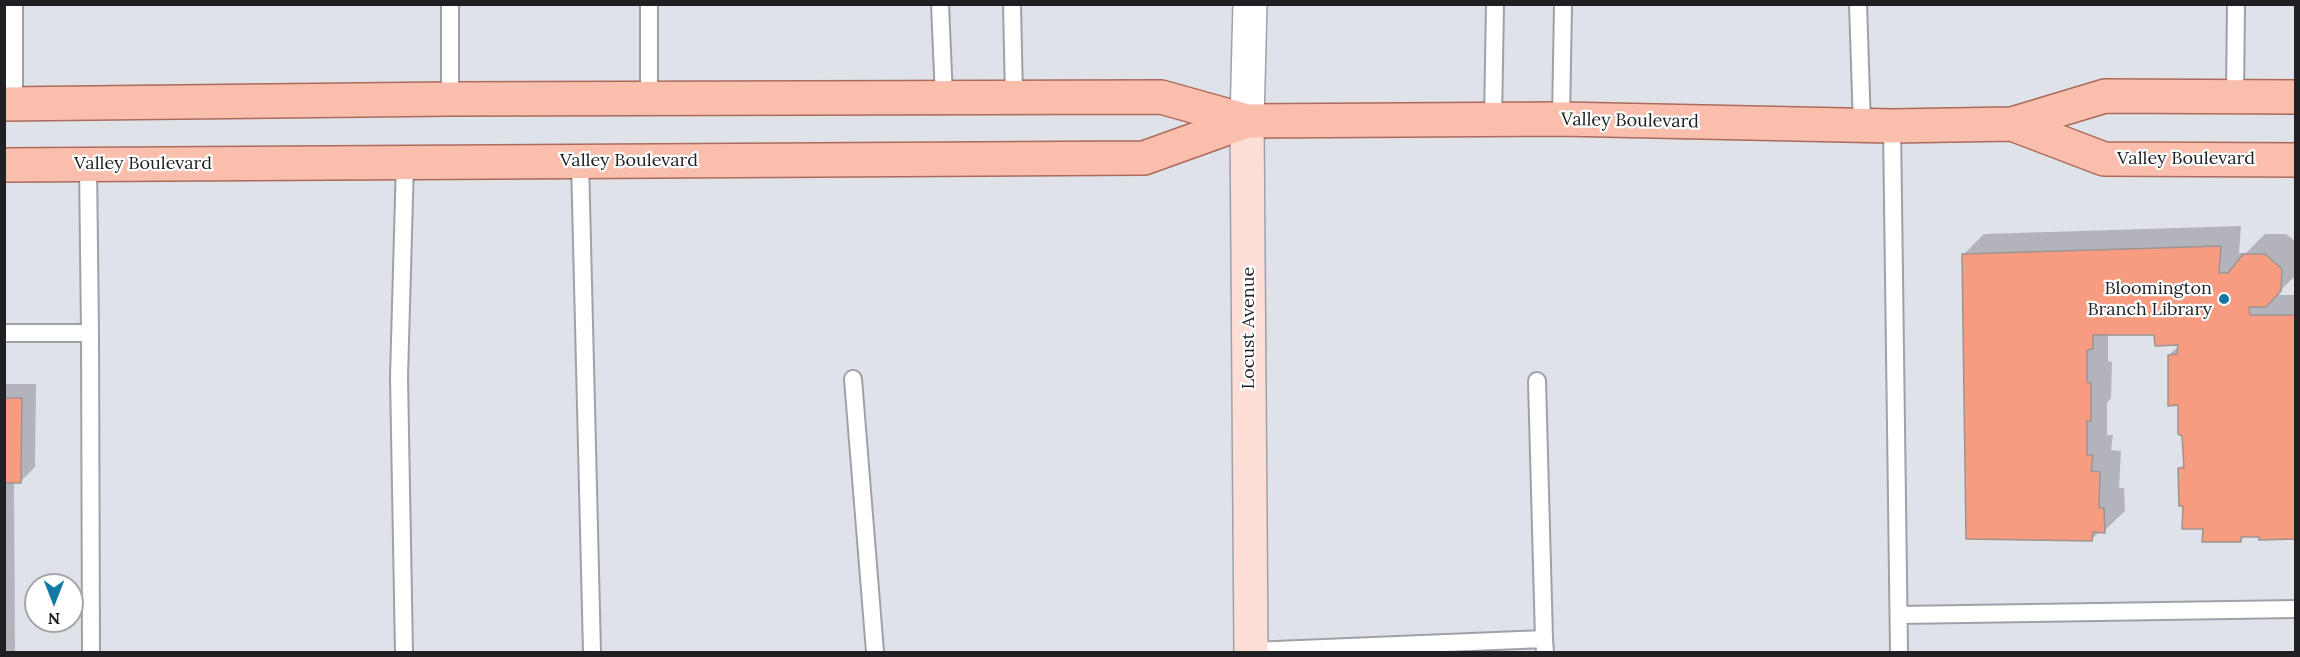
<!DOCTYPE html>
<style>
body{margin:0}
#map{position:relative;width:2300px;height:657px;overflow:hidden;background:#e0e2ea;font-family:Lora,serif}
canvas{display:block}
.frame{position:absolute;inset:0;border:6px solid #1f2023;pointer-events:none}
.north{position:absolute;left:24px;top:573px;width:60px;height:60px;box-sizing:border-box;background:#fff;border:2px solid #a5a6a7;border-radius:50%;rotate:180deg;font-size:16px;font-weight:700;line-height:24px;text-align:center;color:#1f2023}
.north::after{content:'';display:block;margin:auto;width:21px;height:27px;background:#1579a5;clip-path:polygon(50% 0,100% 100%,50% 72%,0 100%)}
</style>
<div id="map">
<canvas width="2300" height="657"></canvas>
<div class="frame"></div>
<div class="north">N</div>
</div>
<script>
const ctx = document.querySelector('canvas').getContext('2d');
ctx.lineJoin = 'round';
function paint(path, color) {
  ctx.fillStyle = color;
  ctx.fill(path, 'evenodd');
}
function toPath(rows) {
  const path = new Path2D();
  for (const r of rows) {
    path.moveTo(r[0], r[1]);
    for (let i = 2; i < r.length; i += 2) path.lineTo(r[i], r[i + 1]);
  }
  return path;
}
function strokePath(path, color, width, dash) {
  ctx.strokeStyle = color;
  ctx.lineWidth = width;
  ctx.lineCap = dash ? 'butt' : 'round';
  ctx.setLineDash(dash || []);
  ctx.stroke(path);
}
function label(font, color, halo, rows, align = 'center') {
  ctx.font = font + ' Lora,serif';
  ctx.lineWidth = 4.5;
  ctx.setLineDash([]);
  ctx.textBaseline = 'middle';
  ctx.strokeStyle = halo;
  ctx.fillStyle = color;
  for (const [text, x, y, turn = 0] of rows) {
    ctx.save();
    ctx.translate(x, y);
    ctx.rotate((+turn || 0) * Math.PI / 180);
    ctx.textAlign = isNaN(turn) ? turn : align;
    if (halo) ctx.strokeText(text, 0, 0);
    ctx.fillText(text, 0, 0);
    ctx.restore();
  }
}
paint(toPath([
 [2241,226,2239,253,2246,253,2265,234,2286,234,2296,242,2296,275,2276,295,2296,295,2296,538,2246,535,2241,540,2205,527,2184,504,2179,469,2185,463,2179,403,2169,355,2181,344,2156,334,2108,334,2108,361,2112,362,2111,398,2107,403,2107,435,2113,435,2111,450,2121,451,2119,488,2124,488,2125,511,2104,531,2100,531,2091,540,1963,255,1984,234],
 [4,384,36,384,35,467,20,482,14,482,15,652,4,652]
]), '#0003');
const building = toPath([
 [2221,246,2219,273,2228,273,2243,254,2265,254,2282,269,2281,291,2266,307,2249,307,2250,315,2296,315,2296,539,2259,540,2259,537,2241,537,2241,542,2202,542,2203,529,2182,529,2183,506,2179,506,2178,468,2184,468,2182,436,2178,434,2178,405,2168,406,2168,355,2177,354,2178,345,2155,346,2154,335,2093,335,2093,349,2087,350,2087,382,2091,383,2091,421,2087,421,2087,455,2093,455,2091,471,2100,472,2099,508,2104,508,2105,533,2093,532,2092,541,1966,539,1962,254,2221,246],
 [4,398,22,398,21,483,4,483,4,398]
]);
paint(building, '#f79c80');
strokePath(building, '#9d9391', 1.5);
const lane = toPath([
 [14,4,14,104],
 [450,4,450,99],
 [649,4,649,99],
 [940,4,944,98],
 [1012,4,1014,98],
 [1858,4,1862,126],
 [2235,97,2236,4],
 [1561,119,1563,4],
 [1493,120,1495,4],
 [1892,126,1899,652],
 [580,161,592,652],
 [4,333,90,333,88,164],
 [90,333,91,652],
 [853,379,875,652],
 [1537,381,1544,639],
 [1899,615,2296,609],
 [1251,651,1544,639,1545,652],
 [404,652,399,377,405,162]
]);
const street = toPath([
 [1247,121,1250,4]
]);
const secondary = toPath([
 [1247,121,1251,652]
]);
const primary = toPath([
 [4,104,450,99,1161,97,1247,121,1561,119,1892,126,2012,124,2105,96,2296,97],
 [2012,124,2104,159,2296,160],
 [4,165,1144,158,1247,121]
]);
strokePath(lane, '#9fa1a9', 20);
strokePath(street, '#9fa1a9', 36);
strokePath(secondary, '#9fa1a9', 36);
strokePath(primary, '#ab6a5a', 36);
strokePath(lane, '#fff', 16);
strokePath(street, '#fff', 33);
strokePath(secondary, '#fcded6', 33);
strokePath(primary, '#fabead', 33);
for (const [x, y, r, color] of [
 [2224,299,6,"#1579a5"]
]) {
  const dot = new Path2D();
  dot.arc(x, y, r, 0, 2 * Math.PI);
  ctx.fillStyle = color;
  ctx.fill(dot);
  strokePath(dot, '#fff', 2);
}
label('18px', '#1f2023', '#fff', [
 ["Valley Boulevard",1630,121,1],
 ["Valley Boulevard",2186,159],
 ["Valley Boulevard",629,161],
 ["Valley Boulevard",143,164],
 ["Locust Avenue",1249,328,-90]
]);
label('18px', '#1f2023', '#fff', [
 ["Bloomington",2212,289],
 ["Branch Library",2212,310]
], 'right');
</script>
